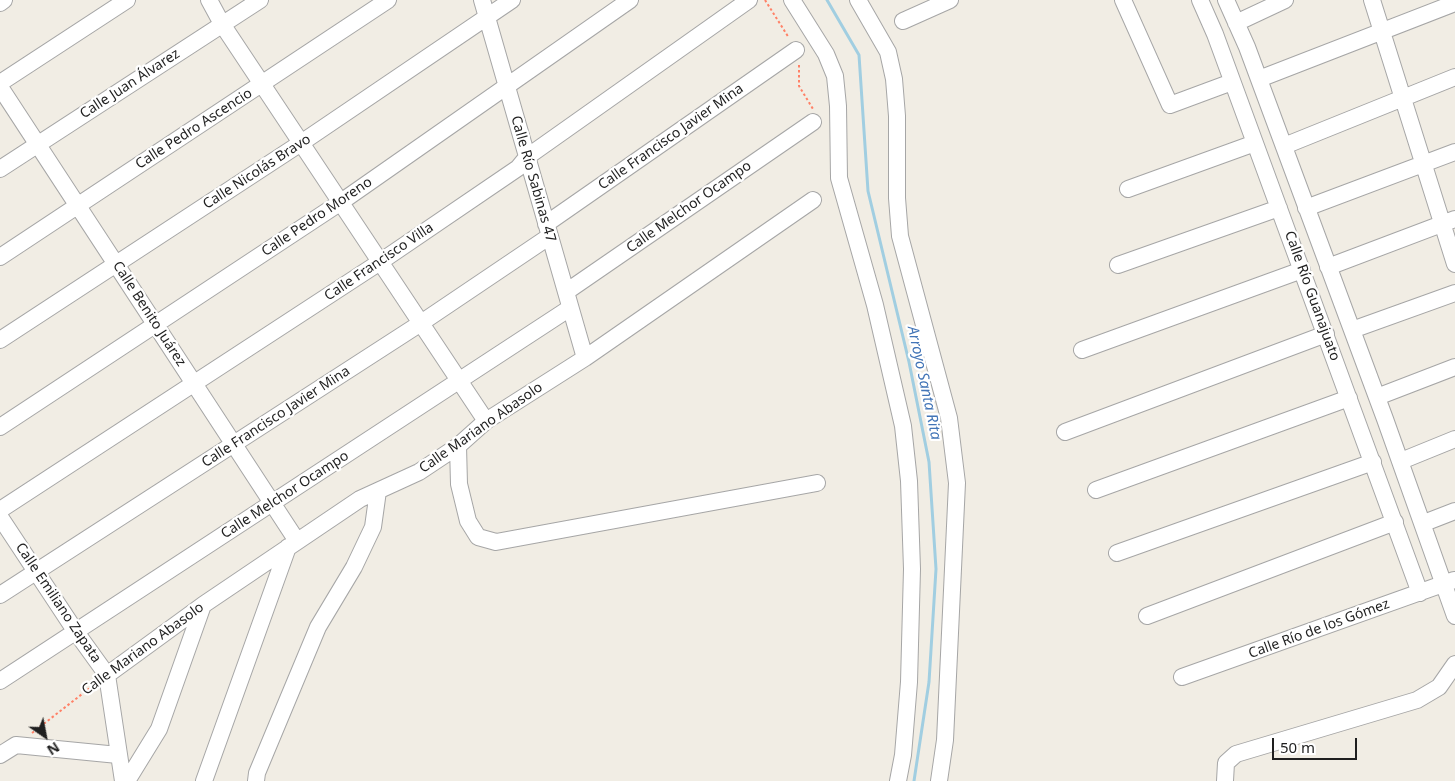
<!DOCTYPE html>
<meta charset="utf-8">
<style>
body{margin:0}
#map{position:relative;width:1455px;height:781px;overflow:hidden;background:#f1ede4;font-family:"Noto Sans",sans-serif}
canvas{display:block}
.north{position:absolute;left:20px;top:711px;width:50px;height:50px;-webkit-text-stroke:4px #fff;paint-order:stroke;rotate:147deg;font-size:14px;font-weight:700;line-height:20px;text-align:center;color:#1f1f1f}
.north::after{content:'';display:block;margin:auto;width:18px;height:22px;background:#1f1f1f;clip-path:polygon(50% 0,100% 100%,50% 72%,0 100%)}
.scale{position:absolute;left:1272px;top:738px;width:85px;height:22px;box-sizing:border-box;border:2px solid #1f1f1f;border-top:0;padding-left:6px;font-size:15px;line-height:18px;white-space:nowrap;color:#1f1f1f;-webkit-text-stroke:4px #fff;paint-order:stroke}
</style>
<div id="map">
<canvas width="1455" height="781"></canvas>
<div class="north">N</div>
<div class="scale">50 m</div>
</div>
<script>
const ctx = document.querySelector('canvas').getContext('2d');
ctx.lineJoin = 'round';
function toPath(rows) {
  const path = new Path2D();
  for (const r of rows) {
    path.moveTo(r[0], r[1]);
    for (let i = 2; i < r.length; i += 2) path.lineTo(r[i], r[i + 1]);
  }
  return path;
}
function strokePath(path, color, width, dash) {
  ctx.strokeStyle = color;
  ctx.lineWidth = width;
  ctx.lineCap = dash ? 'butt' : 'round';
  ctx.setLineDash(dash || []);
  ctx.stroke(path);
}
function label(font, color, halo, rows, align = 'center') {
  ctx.font = font + ' "Noto Sans",sans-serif';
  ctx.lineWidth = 4.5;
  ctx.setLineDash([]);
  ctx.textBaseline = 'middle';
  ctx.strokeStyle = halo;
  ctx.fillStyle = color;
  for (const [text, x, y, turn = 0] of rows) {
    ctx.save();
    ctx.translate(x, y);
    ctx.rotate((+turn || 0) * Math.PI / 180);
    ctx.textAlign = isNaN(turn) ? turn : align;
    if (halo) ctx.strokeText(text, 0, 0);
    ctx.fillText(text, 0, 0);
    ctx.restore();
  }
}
strokePath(toPath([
 [827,0,859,55,868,191,909,362,929,462,936,569,929,682,914,781]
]), '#a1cee1', 3);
const minor = toPath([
 [209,0,222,24,486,421],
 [482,0,585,358],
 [792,0,826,54,835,76,838,106,839,178,875,305,903,426,909,481,912,569,909,682,903,755,898,781],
 [858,0,888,52,894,79,897,116,897,198,900,236,949,418,957,483,945,740,939,781],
 [1123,0,1170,105,1232,82],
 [1200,0,1215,34,1420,593],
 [1226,0,1247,47,1385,419,1455,616],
 [1372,0,1455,264],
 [0,3,4,0],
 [903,21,950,0],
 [1236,23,1285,0],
 [1259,79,1455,3],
 [0,83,127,0],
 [0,87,297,541],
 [1284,146,1455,77],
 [0,169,260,0],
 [1128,189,1255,143],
 [1306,208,1455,152],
 [546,224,796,50],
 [0,257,388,0],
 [1118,265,1279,208],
 [1328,267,1455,219],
 [566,292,813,122],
 [1352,330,1455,293],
 [0,340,301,143,512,0],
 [1082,350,1302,270],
 [1377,397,1455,367],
 [0,427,341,202,630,0],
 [1065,432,1326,334],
 [458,446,459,484,468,521,478,537,496,542,817,483],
 [1401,461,1455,439],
 [1096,490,1349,398],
 [0,510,380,262,518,168,527,157,749,0],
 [0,517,76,632,107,675,123,781],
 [1424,523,1455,511],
 [1117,553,1373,462],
 [0,595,421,323,550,236],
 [1147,616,1395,522],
 [107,675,203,605,360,499,419,472,458,446,486,421,585,358,813,200],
 [1182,677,1454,580],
 [0,681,570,308],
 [0,755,16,745,118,755],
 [127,781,159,729,203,605],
 [204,781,288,547],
 [256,781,257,773,318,627,354,567,373,527,378,491],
 [1225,781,1226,763,1236,754,1417,700,1439,687,1455,664]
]);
strokePath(minor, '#a6a6a6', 18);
strokePath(toPath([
 [765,0,789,38],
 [799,65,799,86,813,109],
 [32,733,95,684]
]), '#ff8167', 2, [2.5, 2.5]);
strokePath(minor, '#fff', 16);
label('14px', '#1f1f1f', '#fff', [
 ["Calle Juan Álvarez",130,84,-33],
 ["Calle Pedro Ascencio",194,129,-33],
 ["Calle Francisco Javier Mina",671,137,-35],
 ["Calle Nicolás Bravo",257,172,-33],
 ["Calle Río Sabinas 47",533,179,74],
 ["Calle Melchor Ocampo",689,207,-35],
 ["Calle Pedro Moreno",317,217,-34],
 ["Calle Francisco Villa",379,262,-34],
 ["Calle Río Guanajuato",1312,296,70],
 ["Calle Benito Juárez",149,314,57],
 ["Calle Francisco Javier Mina",276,417,-33],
 ["Calle Mariano Abasolo",481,428,-35],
 ["Calle Melchor Ocampo",285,495,-33],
 ["Calle Emiliano Zapata",58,603,56],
 ["Calle Río de los Gómez",1319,629,-20],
 ["Calle Mariano Abasolo",143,649,-36]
]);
label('italic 15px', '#4375b7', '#fff', [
 ["Arroyo Santa Rita",924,383,78]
]);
</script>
